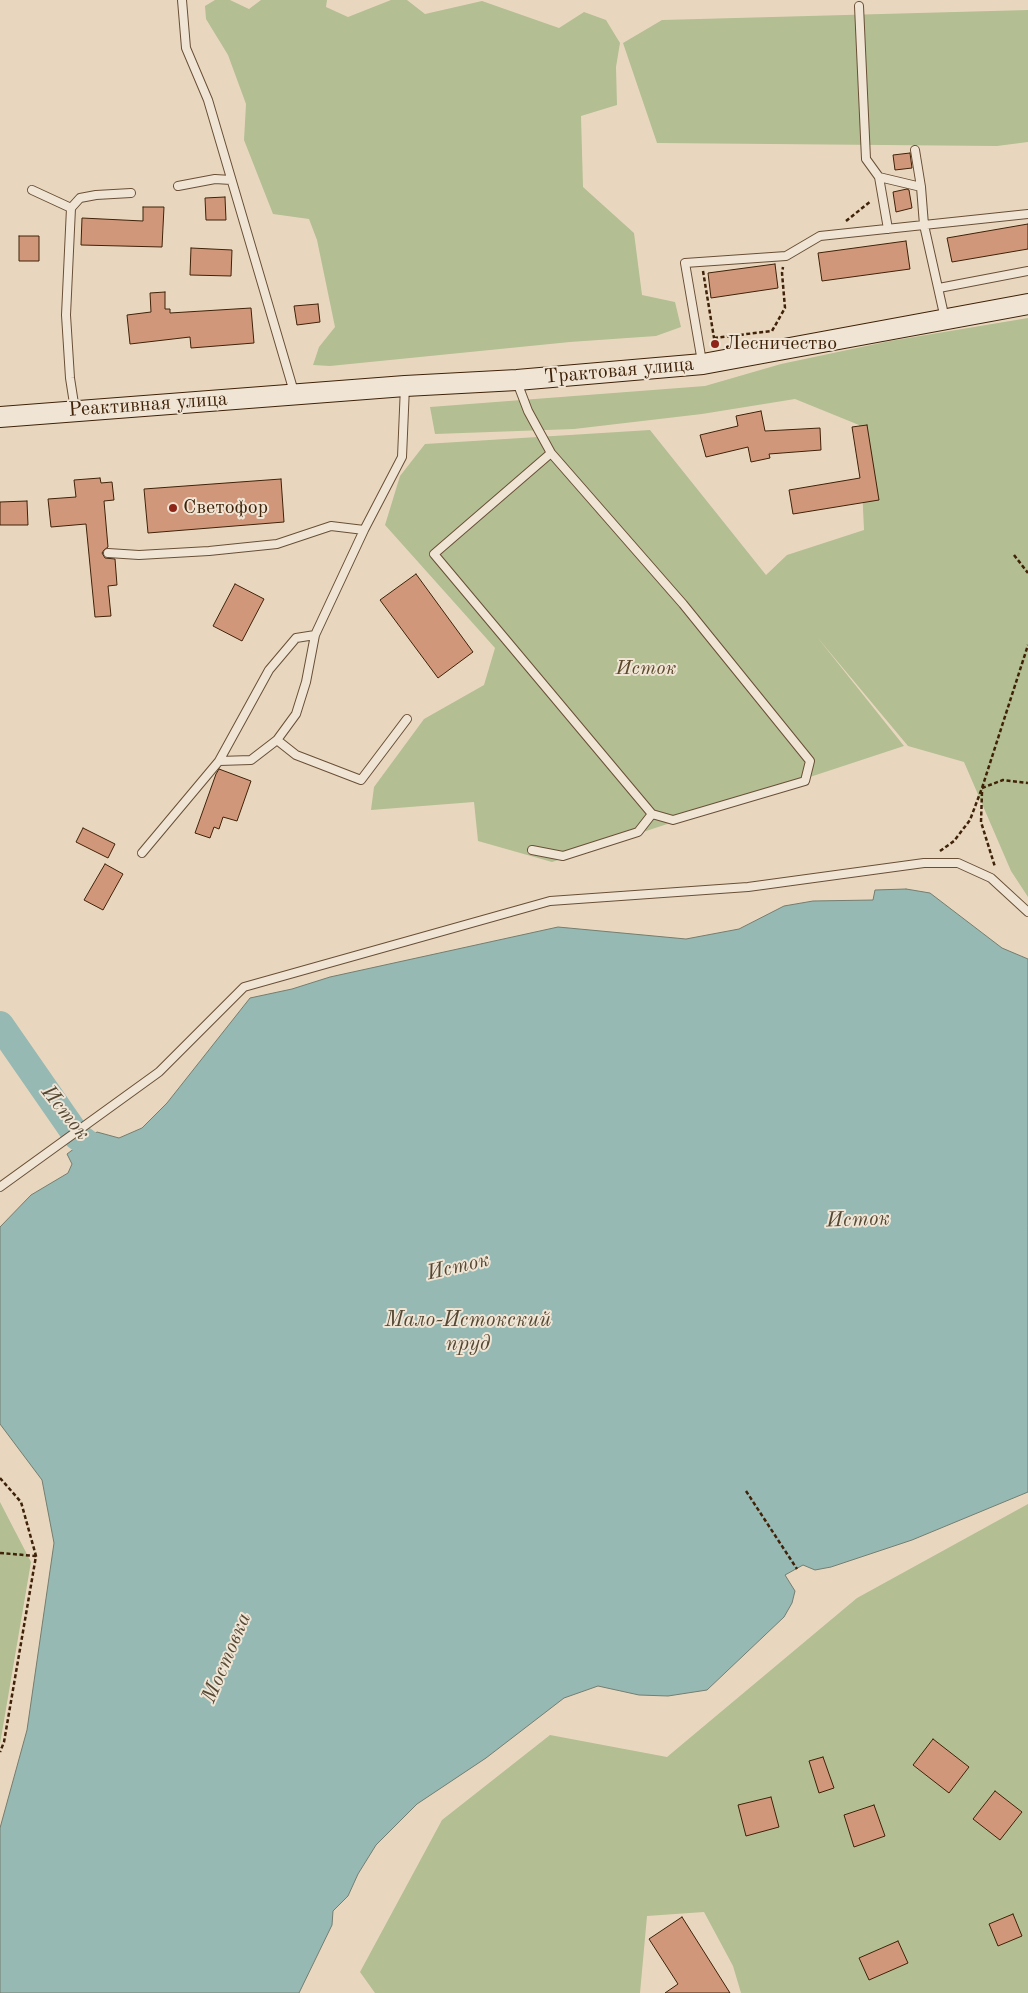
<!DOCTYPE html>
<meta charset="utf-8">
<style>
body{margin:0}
canvas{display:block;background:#e8d7be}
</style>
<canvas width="1028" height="1993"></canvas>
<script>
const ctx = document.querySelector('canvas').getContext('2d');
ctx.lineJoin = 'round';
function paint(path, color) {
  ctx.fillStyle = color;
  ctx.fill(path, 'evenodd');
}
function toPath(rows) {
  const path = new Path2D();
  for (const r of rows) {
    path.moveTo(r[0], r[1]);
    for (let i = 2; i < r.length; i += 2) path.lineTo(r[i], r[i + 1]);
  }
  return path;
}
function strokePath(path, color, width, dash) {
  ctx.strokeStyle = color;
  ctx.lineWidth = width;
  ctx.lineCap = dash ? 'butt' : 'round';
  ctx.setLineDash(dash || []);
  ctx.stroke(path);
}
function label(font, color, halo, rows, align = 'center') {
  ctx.font = font + ' "Old Standard TT",serif';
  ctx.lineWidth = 4;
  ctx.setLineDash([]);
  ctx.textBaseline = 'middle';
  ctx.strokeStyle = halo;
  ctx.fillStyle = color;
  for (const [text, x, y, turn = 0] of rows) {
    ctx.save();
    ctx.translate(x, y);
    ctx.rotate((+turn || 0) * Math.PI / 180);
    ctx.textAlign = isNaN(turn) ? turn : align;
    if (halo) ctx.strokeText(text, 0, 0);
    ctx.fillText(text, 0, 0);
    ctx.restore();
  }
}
paint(toPath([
 [215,0,230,0,249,9,261,0,327,0,326,7,348,17,391,0,407,0,425,14,482,1,559,28,584,12,606,20,620,43,616,67,617,105,581,116,583,187,634,233,642,295,675,302,681,327,656,336,570,342,330,366,313,365,319,347,335,327,317,240,309,219,273,214,244,140,246,104,228,55,206,19,205,6],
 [1028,10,1028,142,997,146,657,143,623,43,662,20],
 [1028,318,1028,897,1011,871,964,762,908,746,817,637,904,746,552,862,478,841,474,802,371,810,374,787,424,719,484,685,495,648,385,525,400,476,425,444,650,430,766,575,787,555,864,530,859,425,795,399,702,414,574,429,435,434,430,407,705,386,781,364,890,341],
 [0,1502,31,1562,0,1744],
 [1028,1504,1028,1993,741,1993,733,1966,704,1912,647,1916,640,1993,375,1993,360,1972,442,1820,550,1735,667,1757,857,1598]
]), '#b4be93');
const water = toPath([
 [906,889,930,893,1002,948,1028,959,1028,1492,912,1540,831,1567,815,1570,803,1565,785,1575,795,1591,792,1603,784,1617,707,1690,668,1696,639,1695,598,1686,564,1698,486,1758,417,1804,376,1845,358,1874,348,1896,333,1911,332,1925,299,1993,0,1993,0,1828,27,1730,54,1543,42,1480,0,1424,0,1227,31,1195,68,1173,72,1164,67,1154,79,1145,74,1138,81,1132,87,1139,97,1132,119,1138,142,1128,167,1103,250,998,292,989,330,977,558,927,686,939,739,929,784,906,813,901,873,900,875,890,906,889]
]);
paint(water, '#97b9b4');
strokePath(water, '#747d6f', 1);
strokePath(toPath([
 [0,1025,77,1136,100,1153]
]), '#97b9b4', 28);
const building = toPath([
 [910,153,912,168,895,170,893,155,910,153],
 [907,189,909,190,912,208,896,212,893,192,907,189],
 [225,197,226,220,206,220,205,198,225,197],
 [143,207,164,207,162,247,81,245,82,218,143,221,143,207],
 [1028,224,1028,249,952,262,947,238,1028,224],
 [19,236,39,236,39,261,19,261,19,236],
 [906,241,910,269,822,281,818,253,906,241],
 [191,248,232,250,231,276,190,275,191,248],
 [775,264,778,288,711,298,708,273,775,264],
 [165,292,165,309,170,309,170,313,251,308,254,343,191,348,190,337,130,344,127,315,151,312,150,293,165,292],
 [318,304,320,322,297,325,294,306,318,304],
 [761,411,765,431,820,428,821,450,769,454,770,458,751,462,748,447,706,457,700,435,738,426,736,416,761,411],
 [867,425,879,500,793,514,789,490,860,478,852,427,867,425],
 [100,478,101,483,112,482,114,500,104,501,108,547,104,550,102,553,105,558,115,559,117,585,108,586,111,616,95,617,86,524,51,527,48,499,76,497,74,480,100,478],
 [281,479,284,522,148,533,144,489,281,479],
 [27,501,28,525,0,525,0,502,27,501],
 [416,574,473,652,438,678,380,600,416,574],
 [235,584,264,599,242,641,213,626,235,584],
 [219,769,251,781,237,821,223,817,219,829,214,827,210,838,195,833,216,774,219,769],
 [83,828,115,844,108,858,76,842,83,828],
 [105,864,123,874,103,910,84,900,105,864],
 [933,1739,969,1767,949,1793,913,1765,933,1739],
 [823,1757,834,1788,819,1793,809,1761,823,1757],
 [995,1791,1022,1812,1000,1840,973,1819,995,1791],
 [771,1797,779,1827,746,1836,738,1805,771,1797],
 [874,1805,885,1836,854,1847,844,1815,874,1805],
 [1013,1914,1022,1936,998,1946,989,1924,1013,1914],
 [682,1917,730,1993,665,1993,678,1984,649,1939,682,1917],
 [898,1941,908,1963,869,1980,859,1958,898,1941]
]);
paint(building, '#d1977b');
strokePath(building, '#3f2208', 1);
const service = toPath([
 [182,0,186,48,208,100,294,392],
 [859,6,866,159,879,177,888,229],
 [915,150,921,187],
 [879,177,921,187,924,225,945,319],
 [178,186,215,179,231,180],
 [32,190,71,208],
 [939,288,1028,271],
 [702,362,685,263,786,256,820,236,1028,214],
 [517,382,528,411,551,453,434,554,652,814],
 [75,410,70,378,66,315,71,208,80,198,96,195,131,193],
 [108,553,139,555,209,551,277,544,331,526,364,530],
 [277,740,296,755,361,780,407,719],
 [219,761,269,670,296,638,315,635],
 [532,850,563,856,638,832,652,814,673,820,805,781,810,761,683,604,551,453],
 [142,853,219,761,251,760,277,740,296,714,306,682,315,635,364,530,402,457,405,386],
 [0,1187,159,1072,244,987,550,901,748,887,924,863,958,863,991,878,1028,912]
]);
const secondary = toPath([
 [0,417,405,386,517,380,703,364,1028,304]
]);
strokePath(service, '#694f36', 10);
strokePath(secondary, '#3f2208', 22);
strokePath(toPath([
 [846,221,871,201],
 [703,271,715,344],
 [714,338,772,331,785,308,782,273,783,267],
 [1014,555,1028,573],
 [982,788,1003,780,1028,783],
 [982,792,981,822,995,867],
 [940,851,954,841,970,820,982,788,1028,645],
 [0,1478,21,1502,36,1556,4,1742,0,1752],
 [746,1491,797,1569],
 [0,1553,36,1556]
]), '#3f2208', 2.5, [4, 2.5]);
strokePath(service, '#f0e5d5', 8);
strokePath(secondary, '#f0e5d5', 20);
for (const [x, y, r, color] of [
 [715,344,5,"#8f2418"],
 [173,508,5,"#8f2418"]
]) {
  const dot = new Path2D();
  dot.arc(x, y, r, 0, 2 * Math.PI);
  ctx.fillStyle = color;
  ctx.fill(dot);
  strokePath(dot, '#f0e5d5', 2);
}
label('20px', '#3f2208', '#f0e5d5', [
 ["Лесничество",725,344],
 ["Светофор",183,508]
], 'left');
label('20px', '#3f2208', '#f0e5d5', [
 ["Трактовая улица",619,371,-5],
 ["Реактивная улица",148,405,-4]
]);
label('italic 20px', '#5c492b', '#f0e5d5', [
 ["Исток",646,669]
]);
label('italic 21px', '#554833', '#f0e5d5', [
 ["Исток",65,1113,51],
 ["Исток",858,1220,-2],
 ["Исток",458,1267,-13],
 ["Мало-Истокский",468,1320],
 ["пруд",468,1344],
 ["Мостовка",227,1658,-67]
]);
</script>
